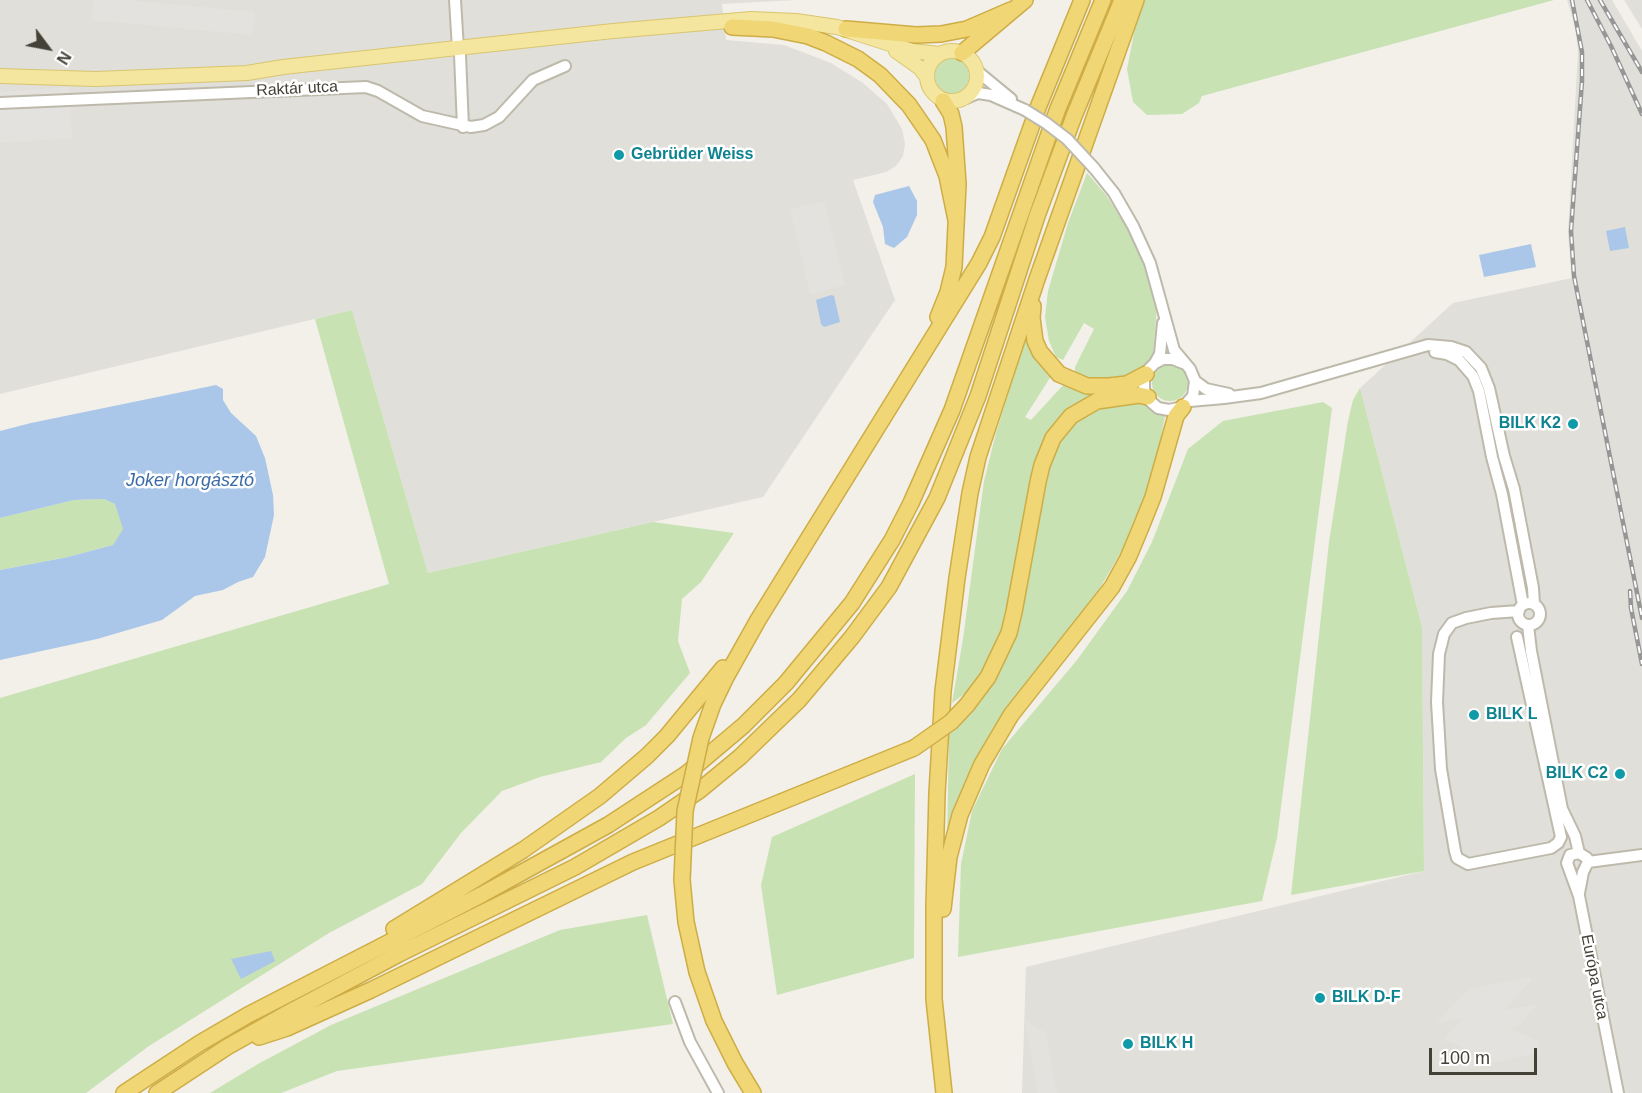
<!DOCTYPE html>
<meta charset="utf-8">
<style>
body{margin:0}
#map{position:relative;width:1642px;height:1093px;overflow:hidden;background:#f2f0e8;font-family:Helvetica,sans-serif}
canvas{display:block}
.north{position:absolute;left:18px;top:18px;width:60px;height:60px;-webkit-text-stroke:4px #fff;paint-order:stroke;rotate:122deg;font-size:16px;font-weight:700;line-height:24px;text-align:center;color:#444137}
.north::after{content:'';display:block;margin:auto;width:21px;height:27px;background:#444137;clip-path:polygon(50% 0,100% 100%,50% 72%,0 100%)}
.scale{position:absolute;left:1429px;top:1048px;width:108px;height:27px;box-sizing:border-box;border:3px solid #444137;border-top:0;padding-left:8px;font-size:18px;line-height:21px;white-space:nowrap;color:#444137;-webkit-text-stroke:4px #fff;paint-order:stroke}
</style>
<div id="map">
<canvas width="1642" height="1093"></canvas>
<div class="north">N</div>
<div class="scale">100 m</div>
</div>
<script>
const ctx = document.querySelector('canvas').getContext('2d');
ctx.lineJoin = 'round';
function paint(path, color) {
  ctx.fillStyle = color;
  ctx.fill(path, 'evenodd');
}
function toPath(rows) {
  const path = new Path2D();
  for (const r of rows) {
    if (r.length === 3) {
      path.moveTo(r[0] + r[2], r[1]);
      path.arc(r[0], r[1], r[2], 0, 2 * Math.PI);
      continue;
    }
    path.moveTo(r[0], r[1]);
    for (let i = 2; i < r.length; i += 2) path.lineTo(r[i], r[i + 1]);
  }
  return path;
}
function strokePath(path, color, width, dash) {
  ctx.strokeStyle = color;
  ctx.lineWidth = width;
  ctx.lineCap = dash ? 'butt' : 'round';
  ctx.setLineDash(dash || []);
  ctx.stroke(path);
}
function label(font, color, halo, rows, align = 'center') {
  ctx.font = font + ' Helvetica,sans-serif';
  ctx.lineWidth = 5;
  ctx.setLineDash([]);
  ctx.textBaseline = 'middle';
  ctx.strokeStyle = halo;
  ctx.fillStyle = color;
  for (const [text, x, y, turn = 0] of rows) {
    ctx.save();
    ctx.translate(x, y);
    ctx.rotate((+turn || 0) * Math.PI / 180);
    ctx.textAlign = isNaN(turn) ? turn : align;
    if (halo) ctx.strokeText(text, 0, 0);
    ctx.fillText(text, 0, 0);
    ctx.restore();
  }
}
paint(toPath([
 [0,0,797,0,722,4,726,40,784,45,831,63,863,83,887,104,902,129,905,144,903,156,896,166,886,172,853,180,895,300,763,497,428,573,352,310,0,394],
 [1567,0,1612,0,1642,51,1642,1093,1022,1093,1026,967,1424,871,1422,627,1360,388,1453,303,1572,278,1568,233,1578,52,1575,26],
 [1624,0,1642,0,1642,29]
]), '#e1dfd9');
paint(toPath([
 [1145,0,1554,0,1202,96,1199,103,1182,114,1147,115,1133,102,1127,69,1135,28],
 [951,76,18],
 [1087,173,1106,195,1132,235,1149,280,1157,307,1153,355,1146,366,1123,379,1089,380,1075,373,1075,367,1094,329,1084,323,1063,360,1056,357,1049,341,1045,317,1048,291,1068,223],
 [352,310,428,573,653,522,734,533,701,582,682,599,678,641,690,673,646,725,626,738,601,762,540,777,502,791,461,833,422,884,329,933,149,1046,86,1093,0,1093,0,698,389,584,315,319],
 [1030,324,1053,373,1025,417,1031,420,1065,383,1103,395,1078,403,1063,416,1043,442,1032,476,1003,631,993,654,982,671,967,692,952,703,963,639,984,481,996,433],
 [1170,383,18],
 [1360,388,1422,627,1424,871,1291,895,1329,542,1348,421,1353,400],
 [1142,401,1156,413,1165,416,1156,462,1144,501,1121,552,1098,591,993,728,972,767,957,805,947,843,949,733,979,701,1001,668,1020,618,1052,456,1066,429,1087,414,1124,402],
 [1323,402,1332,408,1277,838,1262,901,958,957,961,864,972,811,1002,749,1077,660,1127,591,1152,542,1188,449,1223,421],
 [104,499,115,504,124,529,113,545,68,557,0,570,0,518,74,500],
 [915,774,914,958,777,995,761,885,772,837],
 [647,915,673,1024,337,1071,281,1093,210,1093,258,1064,331,1025,560,930]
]), '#c8e2b4');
paint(toPath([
 [93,0,126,0,255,12,253,35,91,20],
 [69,87,72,138,0,143,0,92],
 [824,201,845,285,810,294,790,209],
 [1528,977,1533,979,1504,1010,1538,1004,1517,1027,1511,1029,1541,1042,1538,1043,1540,1053,1459,1070,1457,1059,1478,1054,1448,1041,1442,1042,1461,1019,1436,1023,1468,989],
 [1025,1020,1046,1033,1057,1093,1038,1093]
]), '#e4e2df');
paint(toPath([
 [909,186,917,201,917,215,907,237,894,248,885,244,883,227,873,202,875,195],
 [1625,227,1629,248,1610,251,1606,231],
 [1531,244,1536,267,1484,277,1479,255],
 [831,295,834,296,840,322,824,327,821,324,816,300],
 [216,385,223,389,223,400,231,413,256,436,265,458,273,495,274,515,265,557,253,577,238,582,223,590,195,596,162,620,97,639,0,660,0,570,68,557,113,545,123,529,115,504,104,499,74,500,0,518,0,431,31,423],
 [271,951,275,961,241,979,231,959]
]), '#aac7e9');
const minor = toPath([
 [455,0,458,49],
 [460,55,463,127],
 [977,71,1011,99],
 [966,98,978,93,991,95,1025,110],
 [0,103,366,87,378,91,422,116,471,127,484,125,499,117,533,80,565,66],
 [1094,168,1114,193,1133,226,1150,263,1174,350,1190,369,1195,381,1193,396,1183,407,1169,410,1158,408,1150,401,1144,390,1144,380,1149,369,1155,363,1163,359,1173,359,1183,363],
 [1435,352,1447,354,1459,360,1473,376,1479,391,1492,457,1502,494,1523,605],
 [1155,363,1160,354,1163,323],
 [1195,381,1206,389,1229,394],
 [1190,401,1224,398,1261,393,1428,345,1451,347,1466,352,1481,368,1489,388,1504,456,1514,489,1533,588,1534,604],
 [1529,614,11],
 [1528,625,1531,651,1562,809,1575,836,1579,853],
 [1517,637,1561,837,1558,843,1551,848,1468,864,1457,858,1455,851,1441,769,1437,702,1439,654,1444,634,1452,623,1466,618,1491,613,1519,611],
 [1588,862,1587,858,1579,853,1570,855,1567,863,1579,896,1618,1093],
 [1588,862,1642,855],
 [1579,893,1583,872,1588,862],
 [675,1002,690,1042,718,1093]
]);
const major = toPath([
 [952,76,25],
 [896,51,920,68,926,76],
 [0,76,96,79,247,73,283,67,613,31,751,19,796,21,837,27,912,51,939,54]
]);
const highway = toPath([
 [732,27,773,29,808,36,826,43,858,59,880,75,909,105,933,140,947,176,956,220],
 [846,29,916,35,941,34,967,29,1011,10],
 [962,53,1025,0],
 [1033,306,1032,318,1035,341,1040,352,1059,374,1087,386,1109,386,1127,384,1146,374],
 [938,317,948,292,954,267,958,184,954,127,951,114,943,101],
 [967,705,988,677,1009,633,1014,612,1038,482,1042,465,1053,438,1071,416,1097,401,1139,395,1148,397],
 [701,738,713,704,726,677,758,620,979,263,992,237,1039,105,1082,0],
 [682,880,686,922,697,972,714,1021,735,1063,753,1093],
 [943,909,949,857,960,815,982,764,1011,715,1112,587,1128,558,1141,527,1153,497,1176,416,1183,407],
 [394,929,523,850,600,796,647,756,667,736,723,668],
 [259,1037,287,1028,371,990,633,862,914,748],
 [124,1093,200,1043,248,1015,481,895,608,825,686,774,744,725,786,683,852,603,892,540,911,503,952,410,1057,111,1103,0],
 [157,1093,227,1047,286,1014,399,954,575,867,659,818,700,790,740,757,799,700,852,637,889,587,937,498,978,396,1037,216,1074,116,1122,0],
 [944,1093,934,999,934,907,937,793,943,691,957,578,970,493,978,457,1037,279,1136,0]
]);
strokePath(minor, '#bdb9ab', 14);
strokePath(major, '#d8c570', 16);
strokePath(highway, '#cead46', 18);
strokePath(minor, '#fff', 10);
strokePath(major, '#f4e69e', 14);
strokePath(highway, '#f0d675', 15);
const rail = toPath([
 [1572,0,1582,52,1582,81,1571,231,1574,276,1642,618],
 [1587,0,1611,46,1642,114],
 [1600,0,1642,72],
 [1630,591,1631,608,1642,664]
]);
strokePath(rail, '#969696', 4.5);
strokePath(rail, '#fff', 2, [7]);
const minorBridge = toPath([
 [1025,110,1046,123,1067,139,1094,168]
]);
const highwayBridge = toPath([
 [914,748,951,722,967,705],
 [682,880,685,811,701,738]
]);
strokePath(minorBridge, '#bdb9ab', 14, []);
strokePath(highwayBridge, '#cead46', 18, []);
strokePath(minorBridge, '#fff', 10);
strokePath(highwayBridge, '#f0d675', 15);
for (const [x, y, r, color] of [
 [619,155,6,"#0f9aa8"],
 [1573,424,6,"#0f9aa8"],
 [1474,715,6,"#0f9aa8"],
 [1620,774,6,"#0f9aa8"],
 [1320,998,6,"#0f9aa8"],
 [1128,1044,6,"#0f9aa8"]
]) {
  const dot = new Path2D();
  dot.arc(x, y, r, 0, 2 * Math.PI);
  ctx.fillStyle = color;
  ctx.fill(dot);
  strokePath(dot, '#fff', 2);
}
label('16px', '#444137', '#fff', [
 ["Raktár utca",297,89,-3],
 ["Európa utca",1594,977,79]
]);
label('bold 16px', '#0d838f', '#fff', [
 ["Gebrüder Weiss",631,155],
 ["BILK K2",1561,424,"right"],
 ["BILK L",1486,715],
 ["BILK C2",1608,774,"right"],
 ["BILK D-F",1332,998],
 ["BILK H",1140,1044]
], 'left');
label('italic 18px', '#3b6ba6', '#fff', [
 ["Joker horgásztó",190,481]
]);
</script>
